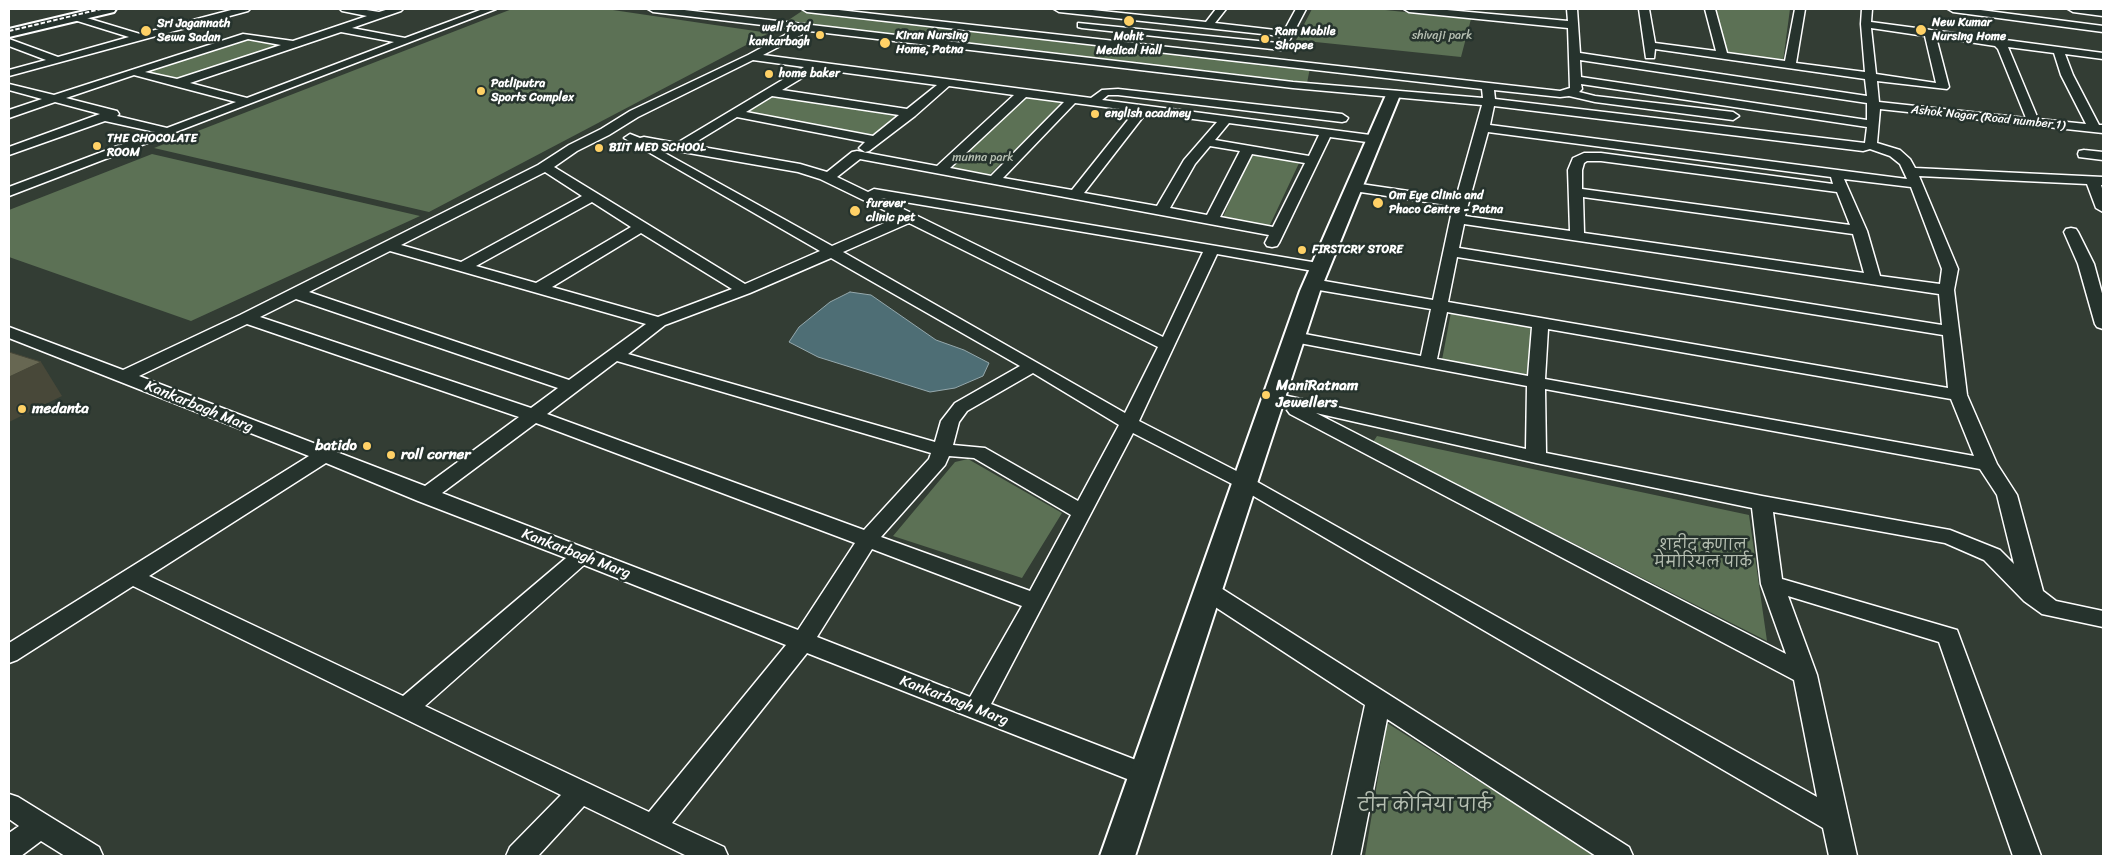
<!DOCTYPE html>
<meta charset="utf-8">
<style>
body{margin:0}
#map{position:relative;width:2112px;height:865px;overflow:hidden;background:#333d34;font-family:Sriracha,sans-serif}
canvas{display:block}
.frame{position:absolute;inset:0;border:10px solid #fff;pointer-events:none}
</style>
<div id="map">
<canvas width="2112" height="865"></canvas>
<div class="frame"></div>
</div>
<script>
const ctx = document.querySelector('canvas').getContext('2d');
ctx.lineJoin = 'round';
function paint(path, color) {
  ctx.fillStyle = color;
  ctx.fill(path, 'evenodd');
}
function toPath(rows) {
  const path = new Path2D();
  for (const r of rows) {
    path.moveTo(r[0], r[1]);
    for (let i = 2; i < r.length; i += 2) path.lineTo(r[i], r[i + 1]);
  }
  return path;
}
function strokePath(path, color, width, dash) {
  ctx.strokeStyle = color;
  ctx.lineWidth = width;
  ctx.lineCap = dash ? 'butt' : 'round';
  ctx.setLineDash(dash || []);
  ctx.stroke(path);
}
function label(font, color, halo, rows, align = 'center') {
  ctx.font = font + ' Sriracha,"Playpen Sans Deva",sans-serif';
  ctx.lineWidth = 5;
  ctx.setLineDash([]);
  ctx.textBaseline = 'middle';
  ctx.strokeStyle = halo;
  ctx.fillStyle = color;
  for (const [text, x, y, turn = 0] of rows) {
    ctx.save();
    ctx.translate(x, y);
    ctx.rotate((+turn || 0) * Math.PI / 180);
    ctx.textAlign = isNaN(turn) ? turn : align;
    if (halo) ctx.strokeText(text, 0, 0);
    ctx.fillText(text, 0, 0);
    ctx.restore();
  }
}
paint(toPath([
 [512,9,606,9,769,33,429,212,154,148],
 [1312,9,1376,9,1471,19,1461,57,1296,40],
 [1714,9,1790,9,1783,61,1725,54],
 [802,11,1310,68,1306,88,784,23],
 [248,38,287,45,181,79,144,72],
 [772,94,902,114,872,137,743,111],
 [1024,97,1064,102,988,176,948,168],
 [1251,152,1300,161,1269,227,1223,217],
 [152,154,420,216,191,321,9,257,9,210],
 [1451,312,1532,326,1528,376,1442,360],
 [1377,436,1749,515,1767,641,1373,442],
 [968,459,1062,513,1022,578,893,536,955,462],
 [1387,723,1597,856,1365,856]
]), '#5c7155');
const water = toPath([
 [850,292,871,295,936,340,964,350,989,363,983,376,955,388,930,392,818,357,789,342,799,327,830,302,850,292]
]);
paint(water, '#4e6e75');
strokePath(water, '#95a8ac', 1);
const minor = toPath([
 [235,9,250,9,248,11,9,76,9,70,46,60,9,46,9,39,58,57,129,37,71,19,71,15,77,15,140,34,235,9],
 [340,9,360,9,379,12,389,9,403,9,401,11,352,28,405,38,483,9,496,9,9,196,9,187,155,132,105,121,9,155,9,147,100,114,55,102,9,118,9,110,42,99,9,90,9,84,54,95,243,34,293,41,367,16,342,11,340,9],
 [341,32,394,42,247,98,190,83,341,32],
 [248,39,281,45,177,79,145,72,248,39],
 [134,75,175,86,236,102,167,128,117,116,119,114,117,111,66,98,134,75],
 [648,9,676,9,1293,82,1483,98,1482,89,807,12,802,9,830,9,1560,91,1570,88,1568,28,1409,12,1404,9,1436,9,1568,21,1567,9,1577,9,1580,53,1867,96,1865,79,1655,49,1654,58,1646,58,1639,9,1649,9,1655,43,1716,51,1705,9,1715,9,1727,53,1785,61,1795,9,1805,9,1796,63,1865,72,1861,24,1862,9,1872,9,1871,22,2103,53,2103,59,2065,54,2073,75,2099,125,2103,125,2103,133,1880,109,1877,143,1900,150,1910,159,1915,168,2103,177,2103,185,2101,185,2103,191,2103,212,2096,208,2087,184,1919,176,1958,269,1954,290,1967,395,1997,464,2017,495,2043,591,2056,601,2103,611,2103,627,2042,614,2024,601,1984,560,1945,543,1773,512,1782,579,1957,630,2041,856,2013,856,1939,642,1788,596,1817,675,1857,856,1829,856,1823,828,1238,487,1133,433,991,704,1154,767,1158,775,1154,783,1145,786,807,653,672,823,724,847,728,856,687,856,584,806,538,856,506,856,510,847,561,795,133,586,17,660,9,663,9,643,309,456,9,338,9,327,123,370,240,315,538,165,569,145,601,129,630,111,748,55,796,29,653,12,648,9],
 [1871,28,1925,36,1936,83,1876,74,1871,28],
 [809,31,1293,88,1482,105,1456,198,1354,183,1347,187,1354,191,1453,206,1433,300,1313,279,1307,281,1305,284,1307,287,1313,289,1431,309,1421,356,1294,332,1288,333,1286,337,1288,341,1294,342,1527,386,1526,449,1274,393,1268,394,1265,398,1268,402,1289,407,1287,410,1290,414,1794,680,1817,797,1252,479,1139,421,1217,254,1319,272,1324,270,1327,267,1324,264,874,189,868,192,837,177,860,159,1269,235,1265,243,1267,246,1272,247,1277,246,1279,243,1330,137,1374,143,1378,142,1380,139,1378,136,1102,100,1108,95,1118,95,1342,122,1346,121,1348,118,1342,114,1118,89,1102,90,1091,98,763,55,809,31],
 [1936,37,1995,46,1998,49,2026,118,1879,102,1877,81,1947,89,1949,87,1936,37],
 [2008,47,2054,53,2061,75,2086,124,2038,119,2008,47],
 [753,60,804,67,677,143,644,137,640,138,630,134,624,138,820,251,745,284,554,167,577,151,609,135,638,117,753,60],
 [1580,60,1867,103,1867,120,1581,77,1580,60],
 [817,69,937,85,907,109,782,90,817,69],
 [1581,84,1867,127,1865,143,1495,99,1494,90,1560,97,1569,96,1595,102,1733,120,1739,116,1733,112,1595,96,1579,92,1582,89,1581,84],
 [949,86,1014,95,937,166,857,151,852,152,827,172,800,164,691,145,737,117,865,142,859,148,865,152,869,151,915,116,949,86],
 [772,96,899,115,873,136,746,112,772,96],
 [1026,97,1064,102,991,176,950,168,1026,97],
 [1075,103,1135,111,1072,190,1003,178,1075,103],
 [1494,106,1863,151,1870,149,1890,156,1900,164,1907,179,1490,125,1494,106],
 [1146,113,1217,122,1184,160,1157,206,1084,193,1146,113],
 [1229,123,1319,135,1309,156,1215,140,1229,123],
 [1488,132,1831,177,1833,184,1601,153,1584,153,1573,158,1568,170,1570,231,1465,216,1488,132],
 [1210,146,1240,151,1207,215,1170,208,1195,164,1210,146],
 [654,147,798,172,820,179,898,217,832,246,654,147],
 [1252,154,1305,163,1273,227,1220,217,1252,154],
 [1587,161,1601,161,1837,192,1850,225,1582,189,1582,170,1584,163,1587,161],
 [545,172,582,196,461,262,401,245,545,172],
 [1844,179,1911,187,1942,269,1940,284,1880,276,1867,231,1844,179],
 [1583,197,1853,234,1864,273,1584,233,1583,197],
 [881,198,1203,252,1163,337,881,198],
 [592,202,631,227,536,283,476,266,592,202],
 [909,223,1158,347,1125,413,843,252,909,223],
 [1464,224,1939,294,1942,325,1459,248,1464,224],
 [641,233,732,289,658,317,552,287,641,233],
 [390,251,646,324,569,380,309,292,390,251],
 [1457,257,1943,335,1948,388,1448,302,1457,257],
 [831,258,1020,366,955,403,941,421,935,442,628,354,665,325,750,293,831,258],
 [296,299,558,388,531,408,260,317,296,299],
 [1447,312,1532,327,1528,376,1437,359,1447,312],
 [247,324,519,417,425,486,139,376,247,324],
 [1548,329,1951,399,1974,456,1545,379,1548,329],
 [617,361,931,453,929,459,864,530,547,414,617,361],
 [1033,373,1119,425,1078,501,985,448,953,445,959,422,967,411,1033,373],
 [1545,389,1980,469,1997,495,2014,564,2000,550,1950,530,1762,496,1546,453,1545,389],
 [1316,413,1536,463,1752,508,1761,584,1786,654,1316,413],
 [536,423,855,543,798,630,442,493,536,423],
 [949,456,974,458,1071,515,1030,591,881,537,945,465,949,456],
 [326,463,418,501,566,558,403,696,149,576,326,463],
 [872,549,1022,606,970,697,817,637,872,549],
 [584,565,786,645,649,812,425,706,584,565],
 [1054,9,1083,9,1206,22,1216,9,1226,9,1215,23,1284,31,1296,9,1306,9,1286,47,1281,50,1082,28,1078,27,1078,23,1278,43,1281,36,1059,12,1054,9],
 [1948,9,1973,9,2103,26,2103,32,1953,12,1948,9],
 [2068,9,2103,10,2103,16,2073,12,2068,9],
 [2084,150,2103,152,2103,160,2079,157,2078,154,2079,151,2084,150],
 [2071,228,2076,229,2078,232,2094,264,2103,297,2103,329,2097,327,2095,324,2078,264,2064,232,2066,229,2071,228],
 [1208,583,1216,585,1629,847,1633,856,1596,856,1387,719,1360,856,1332,856,1365,705,1200,597,1197,591,1200,585,1208,583],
 [9,794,18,797,99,847,103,856,65,856,41,841,21,856,9,856,9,833,19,826,9,819,9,794]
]);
const tertiary = toPath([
 [1393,91,1398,92,1400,95,1320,291,1135,856,1100,856,1300,291,1386,95,1388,92,1393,91]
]);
const secondary = toPath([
 [93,9,116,9,114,12,9,37,9,29,93,9]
]);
strokePath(minor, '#fff', 3);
strokePath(tertiary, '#fff', 4);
strokePath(secondary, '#fff', 4);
paint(minor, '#26332d');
paint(tertiary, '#26332d');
paint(secondary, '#26332d');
strokePath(toPath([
 [9,31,101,9]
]), '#fff', 2, [4.5, 2]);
paint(toPath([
 [41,362,62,396,9,422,9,377]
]), '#484839');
const building = toPath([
 [9,352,41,362,9,377,9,352]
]);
paint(building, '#676752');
strokePath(building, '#484839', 1);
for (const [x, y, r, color] of [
 [1129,21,6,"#ffd166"],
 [1921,30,6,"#ffd166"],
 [146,31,6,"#ffd166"],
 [820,35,5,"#ffd166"],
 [1265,39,5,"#ffd166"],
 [885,43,6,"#ffd166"],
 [769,74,5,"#ffd166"],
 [481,91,5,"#ffd166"],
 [1095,114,5,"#ffd166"],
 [97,146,5,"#ffd166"],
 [599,148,5,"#ffd166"],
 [1378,203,6,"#ffd166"],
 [855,211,6,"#ffd166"],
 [1302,250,5,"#ffd166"],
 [1266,395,5,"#ffd166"],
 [22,409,5,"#ffd166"],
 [367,446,5,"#ffd166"],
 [391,455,5,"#ffd166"]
]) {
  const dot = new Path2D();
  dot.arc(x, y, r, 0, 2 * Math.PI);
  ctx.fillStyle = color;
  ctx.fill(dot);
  strokePath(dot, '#26332d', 2);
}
label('bold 12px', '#fff', '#26332d', [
 ["New Kumar",1932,23],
 ["Nursing Home",1932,37],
 ["Sri Jagannath",157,24],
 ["Sewa Sadan",157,38],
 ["well food",810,28,"right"],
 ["kankarbagh",810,42,"right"],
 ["Ram Mobile",1275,32],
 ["Shopee",1275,46],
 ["Kiran Nursing",896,36],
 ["Home, Patna",896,50],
 ["Mohit",1129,37,"center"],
 ["Medical Hall",1129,51,"center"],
 ["home baker",779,74],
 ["Patliputra",491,84],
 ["Sports Complex",491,98],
 ["english acadmey",1105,114],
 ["THE CHOCOLATE",107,139],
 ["ROOM",107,153],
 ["BIIT MED SCHOOL",609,148],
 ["Om Eye Clinic and",1389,196],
 ["Phaco Centre - Patna",1389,210],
 ["furever",866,204],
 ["clinic pet",866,218],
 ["FIRSTCRY STORE",1312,250]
], 'left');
label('12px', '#b6bfb2', '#26332d', [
 ["shivaji park",1442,36],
 ["munna park",983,158]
]);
label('12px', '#fff', '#26332d', [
 ["Ashok Nagar (Road number 1)",1988,118,6]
]);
label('bold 15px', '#fff', '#26332d', [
 ["ManiRatnam",1276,386],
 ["Jewellers",1276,403],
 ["medanta",32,409],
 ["batido",357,446,"right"],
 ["roll corner",401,455]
], 'left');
label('15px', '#fff', '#26332d', [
 ["Kankarbagh Marg",199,407,22],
 ["Kankarbagh Marg",576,554,21],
 ["Kankarbagh Marg",954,701,21]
]);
label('15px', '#b6bfb2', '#26332d', [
 ["शहीद कुणाल",1703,546],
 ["मेमोरियल पार्क",1703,563]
]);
label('18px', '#b6bfb2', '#26332d', [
 ["टीन कोनिया पार्क",1425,806]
]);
</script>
